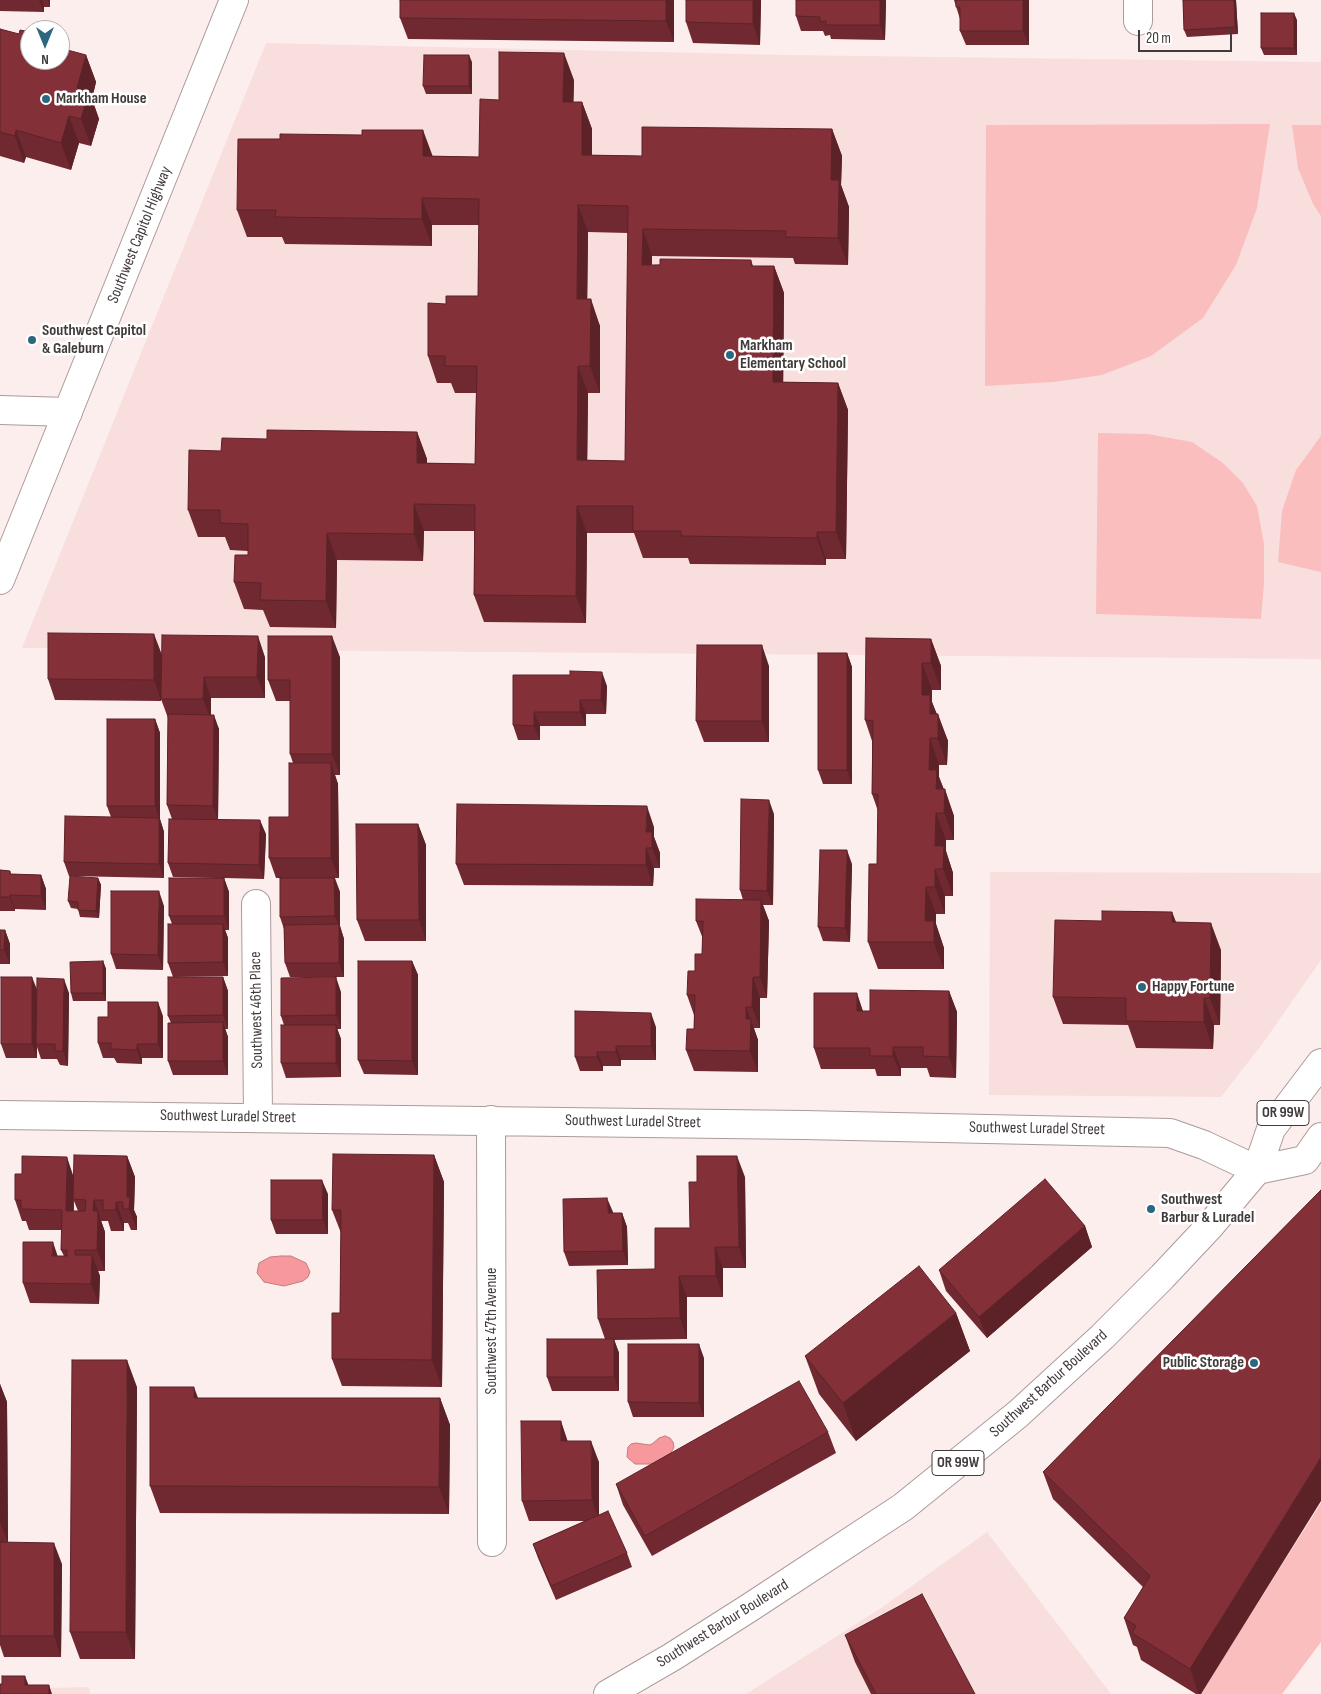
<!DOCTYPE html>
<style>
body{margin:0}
#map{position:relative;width:1321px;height:1694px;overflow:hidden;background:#fdeeee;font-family:"Sofia Sans Condensed",sans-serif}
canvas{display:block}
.north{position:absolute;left:20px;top:20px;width:50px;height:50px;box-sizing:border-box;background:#fff;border:1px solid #b3b1b1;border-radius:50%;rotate:180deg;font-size:14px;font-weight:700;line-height:20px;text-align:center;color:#423b3b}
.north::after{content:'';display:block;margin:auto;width:18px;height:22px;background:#2b677e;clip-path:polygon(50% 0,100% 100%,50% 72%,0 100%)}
.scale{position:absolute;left:1138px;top:30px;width:94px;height:22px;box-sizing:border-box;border:2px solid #423b3b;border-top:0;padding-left:6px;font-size:15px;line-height:18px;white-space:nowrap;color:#423b3b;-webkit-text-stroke:4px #fff;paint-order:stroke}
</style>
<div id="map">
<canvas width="1321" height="1694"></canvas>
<div class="north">N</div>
<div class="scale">20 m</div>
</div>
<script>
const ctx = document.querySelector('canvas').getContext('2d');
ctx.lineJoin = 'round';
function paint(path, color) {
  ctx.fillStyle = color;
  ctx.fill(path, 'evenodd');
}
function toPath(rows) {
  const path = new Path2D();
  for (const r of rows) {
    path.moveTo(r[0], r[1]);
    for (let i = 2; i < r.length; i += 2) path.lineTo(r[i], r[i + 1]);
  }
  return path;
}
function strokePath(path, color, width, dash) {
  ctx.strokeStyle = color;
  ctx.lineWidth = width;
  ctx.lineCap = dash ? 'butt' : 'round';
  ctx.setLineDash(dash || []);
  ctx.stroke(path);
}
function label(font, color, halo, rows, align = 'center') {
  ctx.font = font + ' "Sofia Sans Condensed",sans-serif';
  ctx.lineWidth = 5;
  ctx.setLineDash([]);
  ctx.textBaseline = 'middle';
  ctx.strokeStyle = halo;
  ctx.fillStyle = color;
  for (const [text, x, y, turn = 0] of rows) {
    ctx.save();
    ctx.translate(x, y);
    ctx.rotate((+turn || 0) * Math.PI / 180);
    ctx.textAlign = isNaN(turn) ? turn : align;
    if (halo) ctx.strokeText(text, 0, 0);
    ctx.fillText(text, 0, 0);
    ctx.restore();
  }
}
paint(toPath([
 [266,43,787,55,1321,62,1321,659,22,648],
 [990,872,1321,873,1321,960,1263,1043,1221,1097,989,1095],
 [987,1532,1111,1694,746,1694,881,1608],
 [89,1687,90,1694,0,1694,0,1689]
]), '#f9dede');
paint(toPath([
 [1270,124,1257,208,1236,265,1203,318,1151,356,1102,375,1054,382,985,386,986,125],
 [1292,125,1321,125,1321,216,1313,204,1298,168],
 [1098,433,1148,434,1192,442,1223,463,1243,483,1257,506,1264,544,1264,583,1261,619,1096,614],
 [1321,436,1321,572,1278,562,1282,511,1296,470],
 [1321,1503,1321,1642,1282,1694,1200,1694]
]), '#fabebf');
const water = toPath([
 [281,1256,291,1256,306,1263,310,1272,308,1277,303,1281,284,1286,264,1282,257,1273,259,1263,270,1257,281,1256],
 [665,1436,670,1438,673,1442,674,1447,671,1453,654,1464,635,1464,627,1457,628,1447,631,1444,636,1443,649,1445,652,1444,659,1438,665,1436]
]);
paint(water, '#f7989c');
strokePath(water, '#c17c7f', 1);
const minor = toPath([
 [1138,0,1138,21],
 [0,410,68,412],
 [256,904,258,1117],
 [0,1115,804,1125,1170,1133,1204,1145,1257,1170],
 [491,1120,492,1542]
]);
const secondary = toPath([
 [0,580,234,0]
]);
const primary = toPath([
 [1257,1170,1305,1160,1321,1137],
 [608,1694,672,1657,749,1608,903,1507,1018,1414,1102,1337,1162,1277,1209,1227,1257,1170,1271,1129,1321,1063]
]);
strokePath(minor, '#ab9b9b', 30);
strokePath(secondary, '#ab9b9b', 30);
strokePath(primary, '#ab9b9b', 30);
strokePath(minor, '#fff', 28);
strokePath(secondary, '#fff', 28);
strokePath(primary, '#fff', 28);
paint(toPath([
 [0,0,50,0,50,7,44,7,44,12,0,11],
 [400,0,674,0,674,42,408,39,400,18],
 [761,0,760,45,693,43,686,22],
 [886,0,885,40,831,39,830,35,825,36,823,31,801,31,796,16],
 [954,0,1029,0,1029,45,966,45,960,31,960,19],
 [1183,0,1236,0,1238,34,1187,37,1184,30],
 [1297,20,1297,55,1264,55,1261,48],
 [0,29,30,60,86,55,96,82,92,99,99,119,91,146,79,143,71,170,26,157,24,163,0,156],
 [472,62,472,94,426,94,423,86],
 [574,80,573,102,582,102,592,129,592,155,642,156,832,129,842,156,841,185,849,207,848,265,795,264,793,258,652,256,652,265,751,260,753,266,774,266,784,293,783,382,838,383,848,410,846,559,826,559,826,565,690,564,688,558,643,558,634,533,587,533,586,623,484,622,474,595,474,531,424,531,423,561,337,560,336,628,270,627,263,610,244,609,234,582,248,555,248,551,230,550,225,537,198,537,188,510,221,451,267,439,417,432,427,459,427,463,475,464,476,393,455,393,451,383,437,383,428,356,446,304,478,296,479,225,432,225,432,246,285,244,282,237,247,237,237,210,432,156,479,157,499,100],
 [588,232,628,233,625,461,587,460,588,393,600,393,600,326,587,299],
 [931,639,941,666,941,690,932,690,932,702,948,741,947,765,939,765,939,777,954,816,954,840,946,840,946,851,953,873,953,896,945,896,945,914,936,914,936,924,944,948,944,969,878,969,868,942,877,864,878,811,872,794,872,741,865,720],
 [847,653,852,667,852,784,823,784,818,770],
 [162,654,265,657,265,698,211,698,211,715,219,729,218,819,266,834,264,879,224,878,229,892,229,930,225,930,228,938,228,976,173,977,168,963,172,924,169,916,217,878,173,877,168,863,172,819,167,805,168,718,161,699,162,674,161,701,55,700,48,679],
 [340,657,340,775,335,775,338,784,339,878,335,878,340,892,340,926,344,939,344,977,290,977,285,963,284,929,280,917,280,878,276,878,269,858,289,817,293,763,290,754,290,701,276,701,268,680],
 [769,666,769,742,704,742,696,721],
 [513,675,607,686,606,714,586,714,586,726,540,726,540,740,518,740,513,725],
 [155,719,160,733,160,819,164,832,164,878,69,876,64,862,111,817,107,806],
 [774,814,773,905,763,905,769,921,767,998,760,998,760,1028,754,1028,758,1040,758,1072,694,1071,686,1050,694,1029,694,1015,687,995,695,971,702,954,703,939,696,921,743,900,740,890],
 [418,824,426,845,426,941,365,941,357,920],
 [654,827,654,837,660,853,660,868,654,868,653,886,464,885,456,864],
 [852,864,850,942,823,941,818,927],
 [0,870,10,871,11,874,41,875,46,889,46,910,15,909,15,911,0,911],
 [98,878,101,885,99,918,80,917,78,909,71,908,68,901],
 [164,906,163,970,116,969,111,954],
 [1172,912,1176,922,1221,950,1220,1025,1214,1025,1213,1049,1136,1048,1128,1025,1063,1024,1053,997,1102,921],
 [0,930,5,930,10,944,10,964,0,964],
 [103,961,106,969,106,1001,73,1001,71,993],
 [412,961,418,975,418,1075,364,1074,358,1060],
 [223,977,228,991,228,1029,225,1029,228,1037,228,1075,173,1075,168,1061,171,1023,168,1016],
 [37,989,69,993,68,1066,60,1065,57,1059,41,1059,37,1047,37,1058,6,1058,1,1044],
 [949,991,957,1012,956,1078,930,1077,927,1068,901,1068,901,1076,877,1076,875,1069,821,1069,814,1048,863,1011,870,1011],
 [341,992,341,1029,337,1029,341,1039,341,1077,286,1078,281,1063,284,1025,281,1016],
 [163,1016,163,1058,142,1058,142,1064,117,1063,114,1058,103,1058,98,1043,108,1017],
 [656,1027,656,1060,621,1060,621,1066,603,1066,603,1071,580,1071,575,1057],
 [434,1155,444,1182,442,1387,342,1386,332,1359,340,1313,341,1233,332,1210],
 [127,1156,135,1177,134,1210,137,1217,137,1230,131,1230,128,1223,124,1223,124,1231,111,1231,108,1221,101,1221,105,1232,105,1271,98,1271,100,1276,99,1304,30,1303,23,1283,57,1256,64,1256,61,1250,62,1230,29,1230,26,1221,22,1221,15,1200,73,1176],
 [74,1201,78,1211,74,1211],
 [745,1177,746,1268,723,1268,723,1297,687,1297,687,1339,614,1340,619,1353,619,1391,552,1391,547,1377,605,1339,598,1319,655,1269,690,1228,697,1182],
 [1321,1190,1201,1694,1196,1694,1141,1660,1137,1647,1133,1645,1124,1618,1143,1587,1053,1499,1043,1472],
 [328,1194,328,1234,276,1234,271,1220],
 [613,1212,613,1213,622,1213,627,1227,628,1265,569,1266,564,1252],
 [1085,1226,1092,1247,987,1338,946,1291,939,1270],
 [956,1313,970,1351,856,1441,819,1394,805,1356],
 [704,1358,704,1417,633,1417,628,1402],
 [0,1384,7,1402,8,1543,62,1564,61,1657,4,1657,0,1645],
 [137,1387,135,1659,80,1659,70,1632],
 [440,1398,450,1425,449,1514,160,1513,150,1486],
 [828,1432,836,1453,652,1556,623,1505,616,1484],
 [568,1441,599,1462,599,1515,627,1553,632,1567,556,1600,538,1558,533,1544,585,1521,529,1521,522,1501],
 [845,1635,975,1694,871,1694,855,1662]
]), '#712931');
paint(toPath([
 [39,0,42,0,44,7,44,12],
 [48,0,50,0,50,7],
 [666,0,674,0,674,42,666,21],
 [753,0,761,0,760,45,753,24],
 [880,0,886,0,885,40,880,25],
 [1023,0,1029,0,1029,45,1023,31],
 [1234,0,1236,0,1238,34,1235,27],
 [1294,13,1297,20,1297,55,1294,48],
 [564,53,574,80,573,129,563,102],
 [86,55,96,82,92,99,99,119,91,146,81,119,77,88],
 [469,55,472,62,472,94,469,86],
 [582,102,592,129,592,182,582,155],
 [69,116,79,143,71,170,61,143],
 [832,129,842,156,841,185,849,207,848,265,838,238,831,180],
 [16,130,26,157,24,163,15,136],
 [423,130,433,157,423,156],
 [422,198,432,225,432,246,422,219],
 [578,205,588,232,587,326,577,299],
 [643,229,652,256,652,292,642,265],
 [774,266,784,293,783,409,773,382],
 [591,299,600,326,600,393,590,366],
 [578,366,588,393,587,487,577,460],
 [838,383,848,410,846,559,836,532],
 [417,432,427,459,427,490,417,463],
 [414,504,424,531,423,561,414,534],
 [577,506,587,533,586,623,576,596],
 [817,532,826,559,826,565,817,538],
 [327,533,337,560,336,628,326,601],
 [154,634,162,655,161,701,154,680],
 [258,636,265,657,265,698,257,677],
 [332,636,340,657,340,775,332,754],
 [931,639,941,666,941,690,931,663],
 [762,645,769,666,769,742,762,721],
 [847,653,852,667,852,784,847,770],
 [922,663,932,690,932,702,938,718,938,714,948,741,947,765,922,695],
 [602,672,607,686,606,714,601,700],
 [204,677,211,698,211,720,203,699],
 [580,700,586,714,586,726,580,712],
 [534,712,540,726,540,740,534,726],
 [214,715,219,729,218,820,213,806],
 [155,719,160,733,160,819,164,832,164,878,159,864,159,819,155,806],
 [930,738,939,765,939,777,945,792,945,789,954,816,954,840,929,770],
 [331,763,338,784,339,878,331,858],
 [769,800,774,814,773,905,767,891],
 [647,806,654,827,654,837,660,853,660,868,646,832],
 [936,813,946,840,946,851,953,873,953,896,935,846],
 [260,820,266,834,264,879,259,865],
 [418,824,426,845,426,941,419,920],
 [646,848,654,868,653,886,646,865],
 [847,850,852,864,850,942,845,928],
 [935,869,945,896,945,914,935,887],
 [41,875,46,889,46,910,41,896],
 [98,878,101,885,99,918,96,911],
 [224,878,229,892,229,930,224,916],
 [334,878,340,892,340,926,344,939,344,977,339,963,339,928,335,916],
 [926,887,936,914,936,924,944,948,944,969,925,921],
 [159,891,164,906,163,970,158,955],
 [10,895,15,909,15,911,10,897],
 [761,900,769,921,767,998,760,977],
 [1172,912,1182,939,1172,922],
 [1211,923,1221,950,1220,1025,1210,998],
 [223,924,228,938,228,976,223,962],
 [5,930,10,944,10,964,4,950],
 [103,961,106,969,106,1001,103,993],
 [412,961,418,975,418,1075,412,1061],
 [32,977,38,992,36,1044,37,1047,37,1058,32,1044],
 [223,977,228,991,228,1029,223,1015],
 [336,977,341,992,341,1029,336,1015],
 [753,977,760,998,760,1028,752,1007],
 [64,979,69,993,68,1066,63,1051],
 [949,991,957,1012,956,1078,949,1057],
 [857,993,864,1014,857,1011],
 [1204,998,1214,1025,1213,1049,1204,1022],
 [158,1002,163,1016,163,1058,158,1044],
 [746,1007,758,1040,758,1072,750,1051,746,1019],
 [651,1013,656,1027,656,1060,651,1046],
 [223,1022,228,1037,228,1075,223,1061],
 [336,1025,341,1039,341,1077,336,1063],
 [137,1044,142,1058,142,1064,137,1050],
 [616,1046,621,1060,621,1066,616,1052],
 [893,1047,901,1068,901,1076,893,1056],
 [597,1052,603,1066,603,1071,597,1057],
 [434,1155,444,1182,442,1387,432,1360],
 [127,1156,135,1177,134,1210,137,1217,137,1230,129,1209,127,1197],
 [737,1156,745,1177,746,1268,739,1247],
 [67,1157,74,1178,73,1199,73,1232,66,1211],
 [322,1180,328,1194,328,1234,323,1220],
 [607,1198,613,1212,613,1227,608,1213],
 [94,1200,105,1232,105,1271,97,1250,93,1211],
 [116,1202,124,1223,124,1231,116,1210],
 [622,1213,627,1227,628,1265,623,1251],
 [1085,1226,1092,1247,987,1338,979,1317],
 [53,1242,60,1263,52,1256],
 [715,1247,723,1268,723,1297,716,1276],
 [92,1255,100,1276,99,1304,91,1284],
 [679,1276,687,1297,687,1339,680,1318],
 [956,1313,970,1351,856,1441,843,1403],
 [614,1339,619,1353,619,1391,614,1377],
 [699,1344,704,1358,704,1417,699,1403],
 [127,1360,137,1387,135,1659,126,1632],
 [0,1384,7,1402,8,1543,0,1522],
 [194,1387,204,1414,194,1398],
 [440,1398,450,1425,449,1514,439,1487],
 [561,1421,568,1442,561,1441],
 [591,1441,599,1462,599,1521,592,1500],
 [1321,1457,1321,1501,1201,1694,1199,1694,1190,1669],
 [54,1543,62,1564,61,1657,54,1636],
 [25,1676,32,1694,25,1685],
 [49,1685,52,1694,49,1694]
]), '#5c2228');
const building = toPath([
 [400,0,666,0,666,21,400,18,400,0],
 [686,0,753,0,753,24,686,22,686,0],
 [796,0,880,0,880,25,826,25,826,21,820,22,820,17,796,16,796,0],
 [956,0,1023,0,1023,31,960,31,960,7,956,7,956,0],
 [1183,0,1234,0,1235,27,1184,30,1183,0],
 [1261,13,1294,13,1294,48,1261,48,1261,13],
 [0,29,19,34,20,30,30,32,30,60,60,60,60,48,86,55,77,88,89,92,81,119,69,116,61,143,16,130,15,136,0,132,0,29],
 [499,52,564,53,563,102,582,102,582,155,642,156,642,127,832,129,831,180,839,180,838,238,785,237,786,231,643,229,642,265,660,265,660,259,751,260,751,266,774,266,773,382,838,383,836,532,817,532,817,538,681,536,681,531,633,531,633,506,577,506,576,596,474,595,475,505,414,504,414,534,327,533,326,601,260,600,261,583,234,582,235,555,248,555,248,524,220,523,220,510,188,510,189,450,221,451,222,438,267,439,267,430,417,432,417,463,475,464,477,366,445,366,445,356,428,356,428,303,446,304,446,296,478,296,479,199,422,198,422,219,275,217,276,210,237,210,238,139,280,139,280,134,362,135,362,130,423,130,423,156,479,157,480,99,499,100,499,52],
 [578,205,628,206,625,461,577,460,578,366,590,366,591,299,577,299,578,205],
 [424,55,469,55,469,86,423,86,424,55],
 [48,633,154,634,154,680,48,679,48,633],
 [162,635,258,636,257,677,204,677,203,699,161,699,162,635],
 [268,636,332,636,332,754,290,754,290,680,268,680,268,636],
 [866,638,931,639,931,663,922,663,922,695,930,695,930,714,938,714,938,738,930,738,929,770,937,770,936,789,945,789,944,813,936,813,935,846,944,846,943,869,935,869,935,887,926,887,925,921,934,921,934,942,868,942,869,864,877,864,878,794,872,794,873,721,865,720,866,638],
 [697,645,762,645,762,721,696,721,697,645],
 [818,653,847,653,847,770,818,770,818,653],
 [570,671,602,672,601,700,580,700,580,712,534,712,534,726,513,725,513,675,570,675,570,671],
 [168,714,214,715,213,806,167,805,168,714],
 [107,719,155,719,155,806,107,806,107,719],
 [289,763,331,763,331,858,269,858,269,817,289,817,289,763],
 [741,799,769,800,767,891,740,890,741,799],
 [457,804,647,806,646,832,652,832,652,848,646,848,646,865,456,864,457,804],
 [65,816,159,818,159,864,64,862,65,816],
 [169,819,260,820,259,865,168,863,169,819],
 [356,824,418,824,419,920,357,920,356,824],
 [820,850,847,850,845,928,818,927,820,850],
 [0,870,10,871,10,874,41,875,41,896,10,895,10,897,0,897,0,870],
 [70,876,98,878,96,911,78,910,78,902,68,901,70,876],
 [169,878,224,878,224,916,169,916,169,878],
 [280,878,334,878,335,916,280,917,280,878],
 [111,891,159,891,158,955,111,954,111,891],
 [696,899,761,900,760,977,753,977,752,1007,746,1007,746,1019,751,1019,750,1051,686,1050,687,1029,694,1029,695,995,687,995,688,971,695,971,695,954,702,954,703,921,696,921,696,899],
 [1102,911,1172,912,1172,922,1211,923,1210,998,1204,998,1204,1022,1126,1021,1126,998,1053,997,1055,920,1102,921,1102,911],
 [168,924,223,924,223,962,168,963,168,924],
 [339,924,339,963,285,963,284,925,339,924],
 [0,930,5,930,4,950,0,950,0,930],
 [103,961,103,993,71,993,70,962,103,961],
 [358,961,412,961,412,1061,358,1060,358,961],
 [1,977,32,977,32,1044,1,1044,1,977],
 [168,977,223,977,223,1015,168,1016,168,977],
 [336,977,336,1015,281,1016,281,978,336,977],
 [37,978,64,979,63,1051,55,1051,55,1044,36,1044,37,978],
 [870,990,949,991,949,1057,923,1056,923,1047,893,1047,893,1056,870,1056,870,1048,814,1048,814,993,857,993,857,1011,870,1011,870,990],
 [108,1002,158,1002,158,1044,137,1044,137,1050,111,1049,111,1043,98,1043,98,1017,108,1017,108,1002],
 [575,1011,651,1013,651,1046,616,1046,616,1052,597,1052,597,1057,575,1057,575,1011],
 [223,1022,223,1061,168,1061,168,1023,223,1022],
 [281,1025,336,1025,336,1063,281,1063,281,1025],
 [333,1154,434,1155,432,1360,332,1359,332,1313,340,1313,341,1210,332,1210,333,1154],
 [74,1155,127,1156,127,1197,130,1197,129,1209,123,1209,123,1202,116,1202,116,1210,103,1210,103,1200,94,1200,93,1211,98,1211,97,1250,75,1250,75,1255,92,1255,91,1284,23,1283,23,1242,53,1242,52,1256,67,1256,67,1250,61,1250,62,1210,21,1209,21,1200,15,1200,15,1174,22,1174,22,1156,67,1157,66,1211,85,1211,86,1200,73,1199,74,1155],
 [697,1156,737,1156,739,1247,715,1247,716,1276,679,1276,680,1318,598,1319,597,1270,655,1269,655,1228,690,1228,689,1182,697,1182,697,1156],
 [1045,1179,1085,1226,979,1317,939,1270,1045,1179],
 [271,1180,322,1180,323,1220,271,1220,271,1180],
 [1321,1190,1321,1457,1190,1669,1132,1633,1136,1626,1124,1618,1150,1576,1043,1472,1321,1190],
 [607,1198,608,1213,622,1213,623,1251,564,1252,563,1199,607,1198],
 [919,1266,956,1313,843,1403,805,1356,919,1266],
 [547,1339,614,1339,614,1377,547,1377,547,1339],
 [628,1344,699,1344,699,1403,628,1402,628,1344],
 [72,1360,127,1360,126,1632,70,1632,72,1360],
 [799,1381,828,1432,645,1536,616,1484,799,1381],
 [150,1387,194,1387,194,1398,440,1398,439,1487,150,1486,150,1387],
 [521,1421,561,1421,561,1441,591,1441,592,1500,522,1501,521,1421],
 [608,1511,627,1553,551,1586,533,1544,608,1511],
 [0,1542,54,1543,54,1636,0,1636,0,1542],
 [922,1594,975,1694,876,1694,845,1635,922,1594],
 [2,1676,25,1676,25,1685,49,1685,49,1694,0,1694,0,1684,2,1684,2,1676]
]);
paint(building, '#833039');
strokePath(building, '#5c2228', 1);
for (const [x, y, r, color] of [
 [46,99,5,"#2b677e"],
 [32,340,5,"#2b677e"],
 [730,355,5,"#2b677e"],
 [1142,987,5,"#2b677e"],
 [1151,1209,5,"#2b677e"],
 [1254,1363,5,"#2b677e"]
]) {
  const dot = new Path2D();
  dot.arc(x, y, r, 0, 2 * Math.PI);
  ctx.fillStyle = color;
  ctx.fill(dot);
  strokePath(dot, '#fff', 2);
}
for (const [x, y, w] of [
 [1283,1113,52],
 [958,1463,52]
]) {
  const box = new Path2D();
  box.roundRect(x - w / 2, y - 12.5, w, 25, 4);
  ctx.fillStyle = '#fff';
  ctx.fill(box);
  strokePath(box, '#423b3b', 1);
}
label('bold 15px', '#423b3b', null, [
 ["OR 99W",1283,1113],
 ["OR 99W",958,1463]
]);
label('bold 16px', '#423b3b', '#fff', [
 ["Markham House",56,99],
 ["Southwest Capitol",42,331],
 ["& Galeburn",42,349],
 ["Markham",740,346],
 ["Elementary School",740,364],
 ["Happy Fortune",1152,987],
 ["Southwest",1161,1200],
 ["Barbur & Luradel",1161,1218],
 ["Public Storage",1244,1363,"right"]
], 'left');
label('16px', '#423b3b', '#fff', [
 ["Southwest Capitol Highway",140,235,-68],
 ["Southwest 46th Place",257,1010,-91],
 ["Southwest Luradel Street",228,1117,1],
 ["Southwest Luradel Street",633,1122,1],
 ["Southwest Luradel Street",1037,1129,1],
 ["Southwest 47th Avenue",492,1331,-90],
 ["Southwest Barbur Boulevard",1049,1384,-42],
 ["Southwest Barbur Boulevard",723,1624,-32]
]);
</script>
